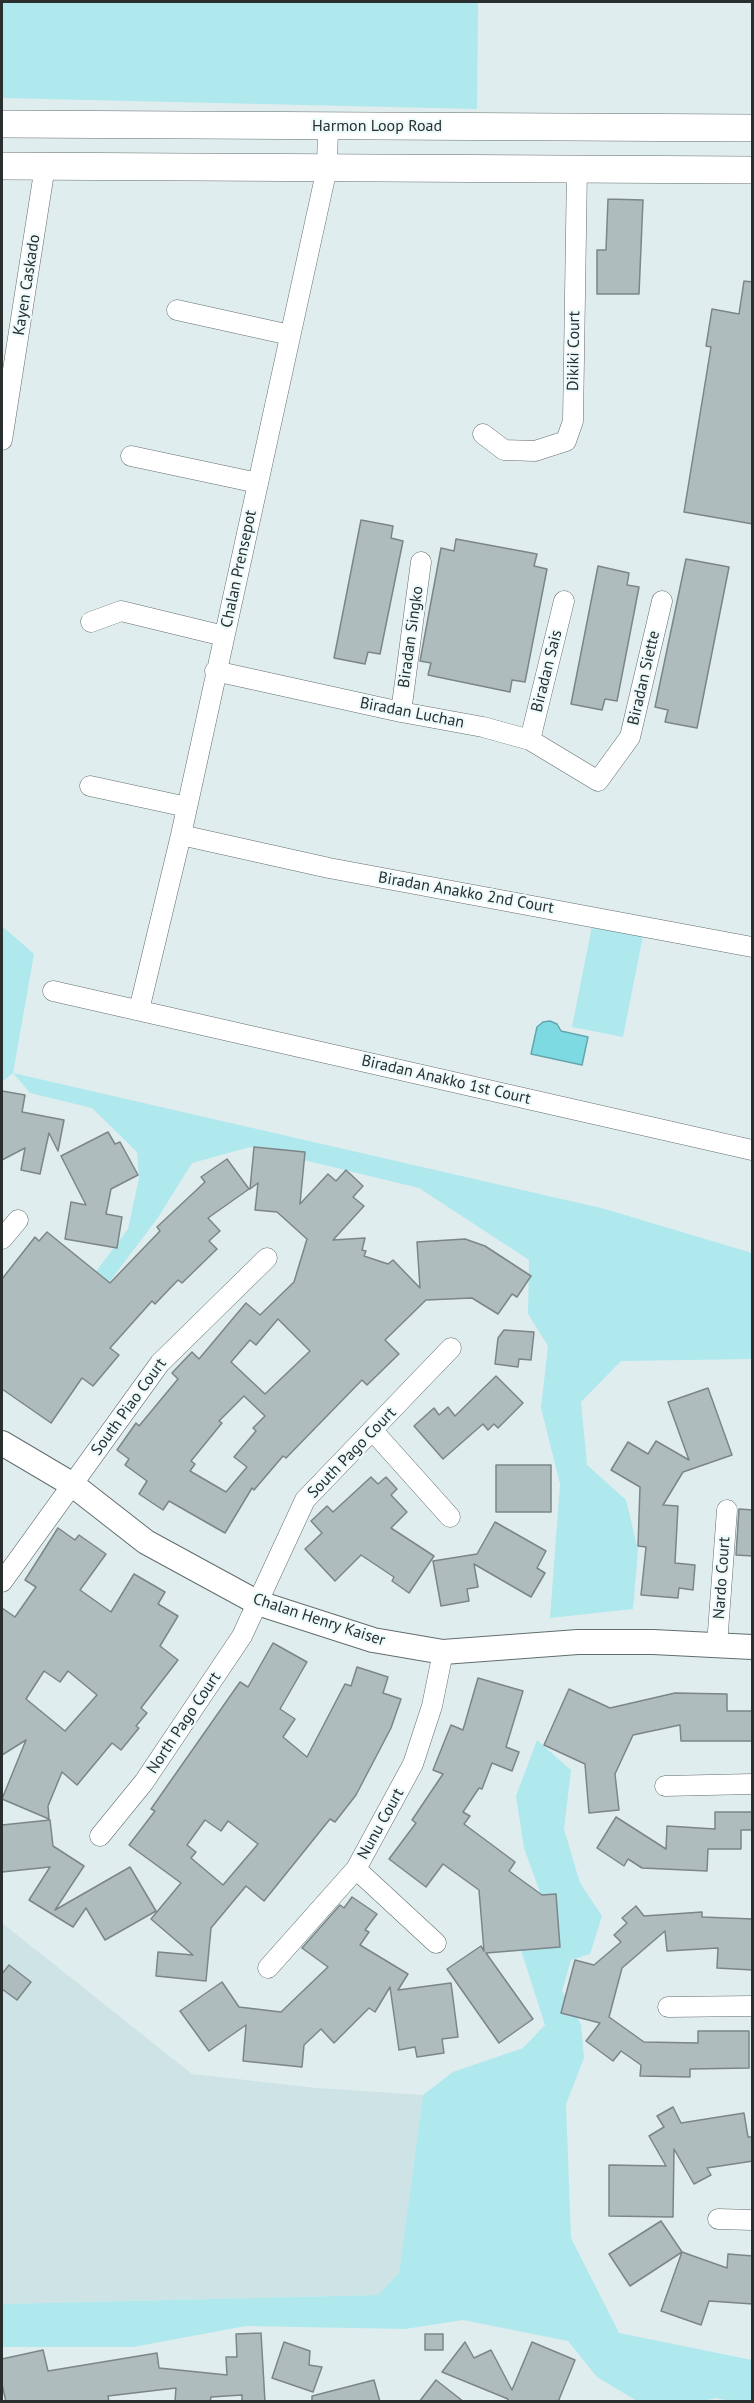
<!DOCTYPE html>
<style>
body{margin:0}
#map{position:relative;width:754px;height:2403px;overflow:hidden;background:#e0edee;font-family:"PT Sans",sans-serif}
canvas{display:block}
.frame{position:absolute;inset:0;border:3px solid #292e2e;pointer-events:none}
</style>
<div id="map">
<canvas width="754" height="2403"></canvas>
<div class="frame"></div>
</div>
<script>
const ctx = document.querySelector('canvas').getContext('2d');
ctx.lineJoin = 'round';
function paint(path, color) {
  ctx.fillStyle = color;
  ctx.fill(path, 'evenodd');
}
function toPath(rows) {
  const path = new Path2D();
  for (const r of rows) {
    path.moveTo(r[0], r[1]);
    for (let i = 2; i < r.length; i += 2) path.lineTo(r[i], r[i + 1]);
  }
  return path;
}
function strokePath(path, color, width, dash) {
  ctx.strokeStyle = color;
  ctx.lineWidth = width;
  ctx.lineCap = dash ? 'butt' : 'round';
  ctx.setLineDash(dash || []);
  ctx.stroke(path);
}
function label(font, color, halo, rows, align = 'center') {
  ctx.font = font + ' "PT Sans",sans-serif';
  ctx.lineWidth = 4.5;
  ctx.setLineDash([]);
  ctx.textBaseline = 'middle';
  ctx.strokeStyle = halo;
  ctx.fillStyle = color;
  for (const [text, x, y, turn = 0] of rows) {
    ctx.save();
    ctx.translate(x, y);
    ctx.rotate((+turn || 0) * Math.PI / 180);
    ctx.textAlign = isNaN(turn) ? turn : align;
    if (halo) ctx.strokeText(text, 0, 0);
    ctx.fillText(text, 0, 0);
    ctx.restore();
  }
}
paint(toPath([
 [2,1923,192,2074,317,2088,423,2095,399,2273,378,2295,2,2304]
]), '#cde3e5');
paint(toPath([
 [2,2,478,2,477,109,2,98],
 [2,926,34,954,13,1073,605,1209,752,1253,752,1359,621,1361,581,1402,587,1465,626,1500,638,1550,633,1609,550,1618,560,1484,541,1408,548,1346,528,1314,529,1260,419,1188,250,1147,192,1163,157,1219,101,1293,76,1298,128,1229,139,1178,137,1152,92,1108,30,1093,13,1073,2,1082],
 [592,926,643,936,623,1037,572,1027],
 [537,1740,571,1770,564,1829,580,1883,602,1916,590,1954,571,1960,562,1991,581,2024,584,2058,566,2104,571,2238,619,2333,752,2360,752,2401,729,2401,716,2398,700,2402,637,2401,597,2377,568,2341,463,2320,405,2329,246,2326,133,2347,2,2347,2,2304,378,2295,399,2273,423,2095,453,2072,523,2048,545,2025,521,1950,560,1947,556,1894,541,1895,524,1848,516,1796]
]), '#afe8ed');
const water = toPath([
 [550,1021,557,1024,561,1031,588,1037,582,1065,531,1054,537,1027,543,1022,550,1021]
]);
paint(water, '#7ddae2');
strokePath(water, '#64a6ac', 1.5);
const building = toPath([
 [608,199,643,200,639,294,597,294,597,250,606,250,608,199],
 [744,281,753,282,753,524,684,512,711,347,706,346,712,309,739,314,744,281],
 [361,520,393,526,391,538,403,541,380,654,368,652,365,664,334,658,361,520],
 [456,539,537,554,534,566,547,569,525,682,512,680,510,692,428,675,431,663,420,661,441,548,454,551,456,539],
 [686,559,729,567,697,728,665,722,668,710,655,707,686,559],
 [598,566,629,573,627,585,639,587,617,701,605,699,602,710,571,704,598,566],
 [2,1091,25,1095,22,1112,64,1120,58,1151,49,1133,40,1174,21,1170,25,1148,2,1160,2,1091],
 [108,1132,115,1144,120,1142,138,1175,111,1189,106,1214,122,1217,117,1248,65,1239,71,1202,86,1205,61,1156,108,1132],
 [254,1147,305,1152,300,1204,328,1174,336,1181,346,1170,363,1186,353,1197,364,1206,333,1240,365,1238,362,1250,366,1251,364,1256,388,1264,393,1260,420,1288,417,1242,465,1239,485,1246,531,1276,517,1297,512,1294,498,1314,472,1298,426,1300,385,1340,399,1354,367,1385,362,1380,286,1458,283,1456,254,1490,252,1488,225,1533,169,1501,163,1510,139,1494,147,1481,125,1465,129,1459,117,1450,136,1423,139,1426,178,1379,172,1373,192,1352,199,1359,246,1303,260,1315,294,1282,307,1239,277,1212,255,1210,258,1183,250,1189,254,1147],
 [278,1319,310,1351,265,1394,231,1362,250,1340,256,1345,278,1319],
 [244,1396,265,1416,253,1428,256,1431,234,1457,247,1467,226,1492,190,1471,195,1464,191,1461,222,1423,219,1421,244,1396],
 [227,1159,249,1189,208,1218,220,1231,209,1241,217,1249,182,1283,178,1280,155,1304,152,1301,110,1348,119,1355,93,1386,82,1378,51,1423,2,1389,2,1279,35,1237,39,1241,47,1232,110,1283,160,1231,157,1227,205,1182,201,1177,227,1159],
 [504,1330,534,1332,531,1360,519,1359,518,1367,495,1364,498,1338,504,1330],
 [496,1376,523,1403,498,1428,494,1424,488,1430,483,1424,443,1459,414,1426,434,1408,439,1415,448,1407,455,1416,496,1376],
 [708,1388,732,1455,683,1472,663,1505,678,1506,675,1563,695,1565,693,1590,679,1588,678,1598,641,1595,646,1547,638,1546,640,1487,611,1470,628,1442,648,1454,656,1441,689,1460,668,1402,708,1388],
 [496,1465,551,1465,551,1512,496,1512,496,1465],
 [371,1477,378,1484,386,1477,397,1489,391,1495,407,1512,391,1528,434,1556,409,1593,392,1581,394,1577,361,1555,335,1581,305,1549,322,1533,311,1521,327,1506,333,1512,371,1477],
 [739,1509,753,1510,753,1556,736,1555,739,1509],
 [495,1522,546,1551,537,1568,545,1573,531,1597,474,1564,478,1587,467,1589,469,1601,441,1606,433,1561,477,1554,495,1522],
 [58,1528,75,1540,79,1535,106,1554,80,1590,111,1612,134,1574,165,1592,158,1604,178,1616,160,1646,178,1660,141,1708,147,1713,136,1726,139,1728,121,1750,112,1743,77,1785,62,1772,48,1806,49,1819,2,1799,26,1740,2,1755,2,1608,15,1617,36,1587,25,1580,58,1528],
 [44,1671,60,1682,68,1671,97,1695,65,1731,26,1699,44,1671],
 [273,1643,307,1662,280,1709,295,1719,283,1737,307,1757,345,1684,351,1686,357,1667,388,1677,383,1693,401,1699,391,1728,356,1795,335,1822,330,1819,264,1901,246,1886,211,1928,206,1981,156,1976,158,1952,193,1955,151,1919,181,1883,129,1845,155,1811,151,1809,240,1682,248,1687,273,1643],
 [205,1820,221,1831,228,1821,258,1844,223,1885,191,1858,196,1852,187,1845,205,1820],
 [478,1678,523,1691,506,1747,519,1752,512,1771,492,1763,482,1789,479,1788,463,1812,470,1816,464,1824,515,1862,509,1871,542,1895,556,1894,560,1947,486,1953,533,2019,499,2043,447,1969,481,1946,484,1951,479,1890,443,1864,426,1887,389,1859,416,1823,412,1820,443,1774,433,1770,451,1725,463,1730,478,1678],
 [569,1689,610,1708,675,1693,727,1694,727,1711,753,1711,753,1741,681,1741,680,1725,633,1735,615,1774,619,1810,589,1813,585,1764,544,1745,569,1689],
 [715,1812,753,1812,753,1830,741,1830,741,1849,708,1849,707,1871,642,1868,628,1859,624,1866,597,1848,616,1817,666,1849,667,1826,715,1829,715,1812],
 [50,1820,53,1846,84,1866,55,1910,130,1867,156,1911,105,1940,86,1908,73,1927,29,1900,50,1867,2,1872,2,1825,50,1820],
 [352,1897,377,1914,365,1930,369,1932,360,1945,408,1974,398,1990,451,1983,458,2037,442,2039,444,2053,417,2057,415,2047,399,2050,390,1987,375,2012,369,2008,334,2043,321,2029,304,2045,302,2067,243,2061,246,2025,209,2051,180,2011,222,1982,239,2007,281,2012,328,1967,302,1948,340,1905,344,1908,352,1897],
 [636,1906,644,1916,702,1912,702,1917,753,1919,753,1970,717,1968,718,1948,667,1951,665,1931,622,1968,609,2017,644,2042,698,2043,698,2031,749,2031,749,2068,690,2069,690,2077,640,2076,641,2065,621,2051,613,2061,586,2041,600,2023,561,2013,575,1960,594,1965,621,1942,614,1935,627,1923,622,1918,636,1906],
 [9,1965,31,1982,17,2000,2,1989,2,1974,9,1965],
 [673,2107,681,2123,744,2113,748,2137,753,2137,753,2161,707,2168,711,2175,694,2184,674,2149,673,2217,609,2216,609,2165,666,2166,649,2136,664,2127,657,2116,673,2107],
 [661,2221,682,2252,630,2286,609,2254,661,2221],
 [682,2252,727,2268,728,2254,753,2256,753,2304,709,2301,701,2325,661,2311,682,2252],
 [261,2333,265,2402,242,2402,242,2395,211,2397,210,2402,175,2402,176,2388,108,2396,109,2402,6,2402,2,2384,2,2359,43,2350,48,2371,157,2353,159,2368,227,2375,226,2357,237,2357,236,2334,261,2333],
 [425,2334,443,2334,443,2350,425,2350,425,2334],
 [284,2342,310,2351,309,2365,322,2367,313,2392,272,2378,284,2342],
 [465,2342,474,2358,491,2350,512,2390,532,2342,575,2360,558,2402,507,2402,508,2399,442,2372,465,2342],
 [374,2380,380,2402,312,2402,312,2396,374,2380],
 [436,2380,464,2402,419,2402,436,2380]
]);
paint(building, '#afbcbd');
strokePath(building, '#7a8687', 1.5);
const minor = toPath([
 [177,310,290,335],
 [483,434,504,450,535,451,566,441,573,421,577,169],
 [2,440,45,166],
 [131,456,258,483],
 [91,622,121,611,224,636],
 [215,671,401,712,483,727,530,740,598,781,630,737,662,601],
 [401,712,421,562],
 [530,740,564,601],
 [90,786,187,807],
 [181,835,329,868,752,947],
 [53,991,752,1150],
 [139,1010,181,835,327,168,328,126],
 [2,1239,18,1220],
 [373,1431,450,1517],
 [2,1582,160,1363,267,1258],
 [717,1645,727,1510],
 [665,1786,752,1784],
 [100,1836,144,1782,242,1636,305,1500,451,1348],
 [356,1869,436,1943],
 [268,1968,356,1869,413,1764,432,1706,443,1652],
 [668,2007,752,2006],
 [718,2219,752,2220]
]);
const tertiary = toPath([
 [2,1443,73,1485,146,1542,258,1603,373,1640,443,1652,578,1642,653,1642,752,1647]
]);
const secondary = toPath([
 [2,124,752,128],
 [2,166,752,170]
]);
strokePath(minor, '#626d6e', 21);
strokePath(tertiary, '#626d6e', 26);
strokePath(secondary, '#626d6e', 28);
strokePath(minor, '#fff', 20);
strokePath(tertiary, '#fff', 24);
strokePath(secondary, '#fff', 27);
label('16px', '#292e2e', '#edfafb', [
 ["Harmon Loop Road",377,126],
 ["Kayen Caskado",27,285,-81],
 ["Dikiki Court",574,351,-89],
 ["Chalan Prensepot",239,569,-78],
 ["Biradan Singko",411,637,-82],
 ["Biradan Sais",547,671,-76],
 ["Biradan Siette",644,678,-77],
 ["Biradan Luchan",412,713,11],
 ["Biradan Anakko 2nd Court",466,893,10],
 ["Biradan Anakko 1st Court",446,1080,13],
 ["South Piao Court",129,1407,-54],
 ["South Pago Court",352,1453,-46],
 ["Nardo Court",722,1578,-86],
 ["Chalan Henry Kaiser",319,1620,18],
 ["North Pago Court",184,1723,-56],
 ["Nunu Court",381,1824,-61]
]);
</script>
